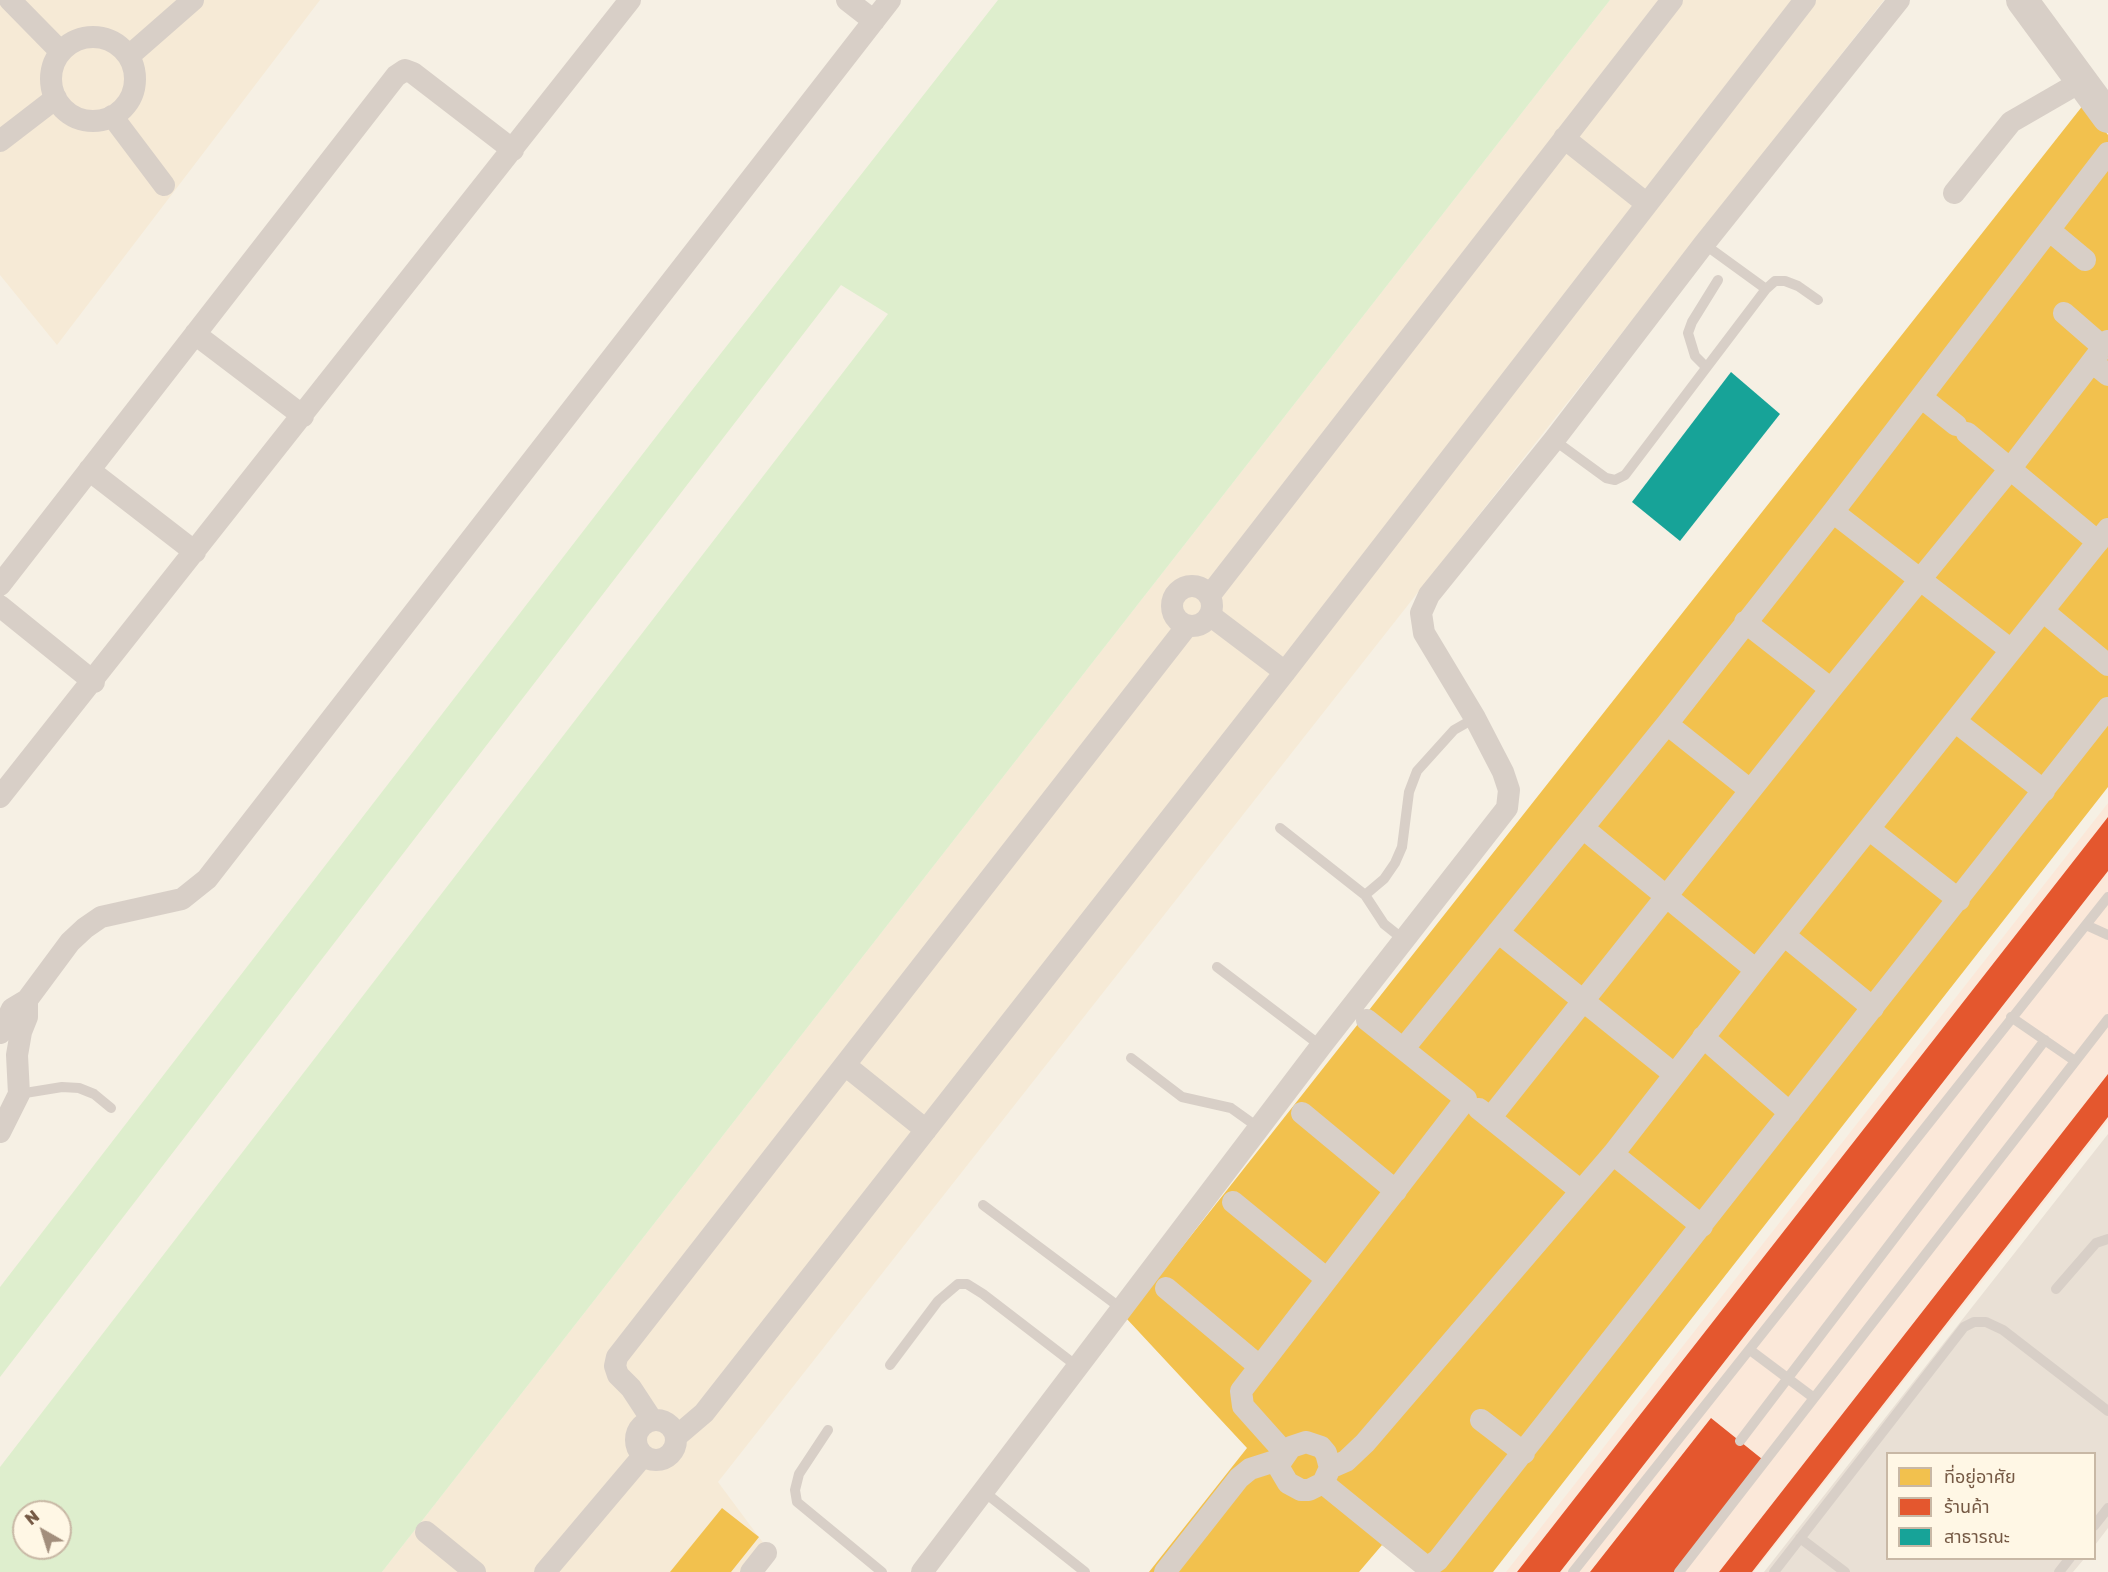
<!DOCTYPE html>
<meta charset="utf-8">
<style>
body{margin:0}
#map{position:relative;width:2108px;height:1572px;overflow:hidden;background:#f6f0e4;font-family:"Golos Text","Noto Sans Thai",sans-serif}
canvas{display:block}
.legend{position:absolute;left:1886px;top:1452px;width:210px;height:108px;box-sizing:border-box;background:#fff7e5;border:2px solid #c8b8a5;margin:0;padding:8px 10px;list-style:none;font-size:18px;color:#755944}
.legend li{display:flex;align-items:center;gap:12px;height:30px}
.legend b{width:30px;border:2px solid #c8b8a5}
.north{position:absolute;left:12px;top:1500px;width:60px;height:60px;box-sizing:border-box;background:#fff7e5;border:2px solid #c8b8a5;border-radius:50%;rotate:321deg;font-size:16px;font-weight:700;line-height:24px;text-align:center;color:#755944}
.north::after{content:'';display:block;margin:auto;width:21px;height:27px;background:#a28e7c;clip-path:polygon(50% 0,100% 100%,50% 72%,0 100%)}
</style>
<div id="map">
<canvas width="2108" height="1572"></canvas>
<ul class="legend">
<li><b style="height:16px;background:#f2c14e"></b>ที่อยู่อาศัย</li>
<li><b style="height:16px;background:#e4572e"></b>ร้านค้า</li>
<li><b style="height:16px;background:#17a398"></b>สาธารณะ</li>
</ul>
<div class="north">N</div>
</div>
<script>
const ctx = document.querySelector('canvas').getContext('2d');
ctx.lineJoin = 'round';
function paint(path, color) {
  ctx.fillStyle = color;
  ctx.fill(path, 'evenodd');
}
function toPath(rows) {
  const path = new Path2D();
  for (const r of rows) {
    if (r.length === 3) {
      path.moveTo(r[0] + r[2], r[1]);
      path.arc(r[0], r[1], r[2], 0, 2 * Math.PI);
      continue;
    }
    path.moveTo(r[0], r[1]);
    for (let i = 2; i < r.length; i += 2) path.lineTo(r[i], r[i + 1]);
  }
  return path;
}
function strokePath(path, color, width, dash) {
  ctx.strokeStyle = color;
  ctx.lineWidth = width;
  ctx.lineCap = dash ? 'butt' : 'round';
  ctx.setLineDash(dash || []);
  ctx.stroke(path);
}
paint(toPath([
 [0,0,320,0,57,345,0,275],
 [1610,0,1884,0,718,1482,773,1556,761,1572,382,1572]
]), '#f6ead6');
paint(toPath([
 [2108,803,2108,1121,1754,1572,1506,1572]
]), '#fbe8d9');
paint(toPath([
 [2108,1134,2108,1528,2095,1545,2094,1454,1888,1454,1888,1558,2084,1559,2073,1572,1764,1572]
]), '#e9e0d5');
paint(toPath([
 [998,0,1610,0,382,1572,0,1572,0,1467,888,314,841,285,0,1377,0,1287,689,394],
 [24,1512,60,1512,60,1548,24,1548]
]), '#deeecd');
paint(toPath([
 [2084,104,2108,135,2108,787,1493,1572,1420,1572,1382,1545,1359,1572,1149,1572,1247,1448,1126,1318],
 [722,1508,759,1537,731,1572,670,1572]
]), '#f2c14e');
paint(toPath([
 [2108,817,2108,871,1560,1572,1517,1572],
 [2108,1074,2108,1117,1752,1572,1719,1572],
 [1711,1418,1762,1459,1674,1572,1590,1572]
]), '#e4572e');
paint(toPath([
 [1731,372,1780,414,1680,541,1632,502]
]), '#17a398');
strokePath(toPath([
 [1704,244,1766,289,1775,281,1785,281,1798,286,1818,300],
 [1706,367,1695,356,1688,333,1692,322,1718,280],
 [1554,440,1606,478,1615,480,1625,475,1766,289],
 [1280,828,1365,895],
 [2086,925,2108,935],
 [1404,940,1384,924,1365,895,1384,879,1395,863,1402,847,1409,792,1417,771,1454,730,1475,718],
 [1217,967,1321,1046],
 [2011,1017,2075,1061],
 [1131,1058,1182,1097,1231,1108,1259,1128],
 [19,1094,62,1087,79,1088,94,1094,111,1108],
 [983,1205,1122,1309],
 [2056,1289,2096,1243,2108,1239],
 [1750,1350,1814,1398],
 [890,1365,938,1301,958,1284,967,1284,983,1294,1078,1367],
 [828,1430,799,1474,795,1490,797,1502,882,1572],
 [1740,1441,2045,1040],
 [983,1491,1085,1572],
 [2094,1526,2108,1508],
 [1800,1538,1845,1572],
 [1573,1572,2108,897],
 [1679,1572,2108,1019],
 [1774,1572,1964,1327,1974,1322,1986,1322,2003,1330,2108,1411],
 [2059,1572,2070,1558]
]), '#d8cfc7', 10);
strokePath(toPath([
 [10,0,61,52],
 [847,0,874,21],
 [93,79,42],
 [129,56,193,0],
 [112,116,164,185],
 [1564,138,1647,204],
 [0,141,56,98],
 [1954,193,2011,122,2082,81],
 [2049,230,2085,260],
 [2064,313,2103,347],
 [195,334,303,416],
 [2092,362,2108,375],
 [1921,397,1956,425],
 [1967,433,2098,542],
 [89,470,195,552],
 [1833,512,2011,650],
 [0,585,396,76,405,70,413,73,513,150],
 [1192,606,20],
 [1210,595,1672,0],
 [0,606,94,682],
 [2043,611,2108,665],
 [1211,616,1285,672],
 [1745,622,1831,689],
 [1955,721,2044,791],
 [1667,724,1750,790],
 [0,797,630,0],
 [1583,828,1756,970],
 [1869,829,1959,900],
 [1498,932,1674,1074],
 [1784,935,1873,1008],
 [0,1033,12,1009,27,1000,70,942,85,928,101,917,182,899,207,879,890,0],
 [1703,1037,1790,1113],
 [1404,1048,1667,724,1833,512,2108,153],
 [845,1065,926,1130],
 [1479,1109,1581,1191],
 [1302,1113,1396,1191],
 [1491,1117,1831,689,2010,469,2108,341],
 [0,1132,19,1094,17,1055,21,1032,27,1017,27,1000],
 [1613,1154,1702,1226],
 [1233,1202,1327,1279],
 [1166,1288,1259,1366],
 [656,1440,20],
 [652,1420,631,1388,618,1375,615,1366,617,1357,1187,626],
 [1481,1420,1524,1453],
 [677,1436,704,1413,1285,672,1805,0],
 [1306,1442,1321,1447,1326,1453,1330,1468,1323,1483,1309,1490,1301,1490,1288,1483,1275,1461,1282,1460,1291,1447,1306,1442],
 [1285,1453,1243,1406,1241,1391,1466,1099,1367,1020],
 [1330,1468,1346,1461,1365,1443,1613,1154,1756,970,2108,529],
 [1323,1483,1424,1565,1431,1565,1438,1560,2108,708],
 [426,1532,475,1572],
 [545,1572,643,1456],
 [751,1572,766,1553],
 [922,1572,1321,1046,1507,808,1509,790,1503,772,1475,718,1424,633,1421,613,1429,595,1554,440,1704,244,1899,0],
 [1165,1572,1239,1478,1250,1469,1275,1461]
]), '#d8cfc7', 22);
strokePath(toPath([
 [2022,0,2108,117]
]), '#d8cfc7', 32);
</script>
